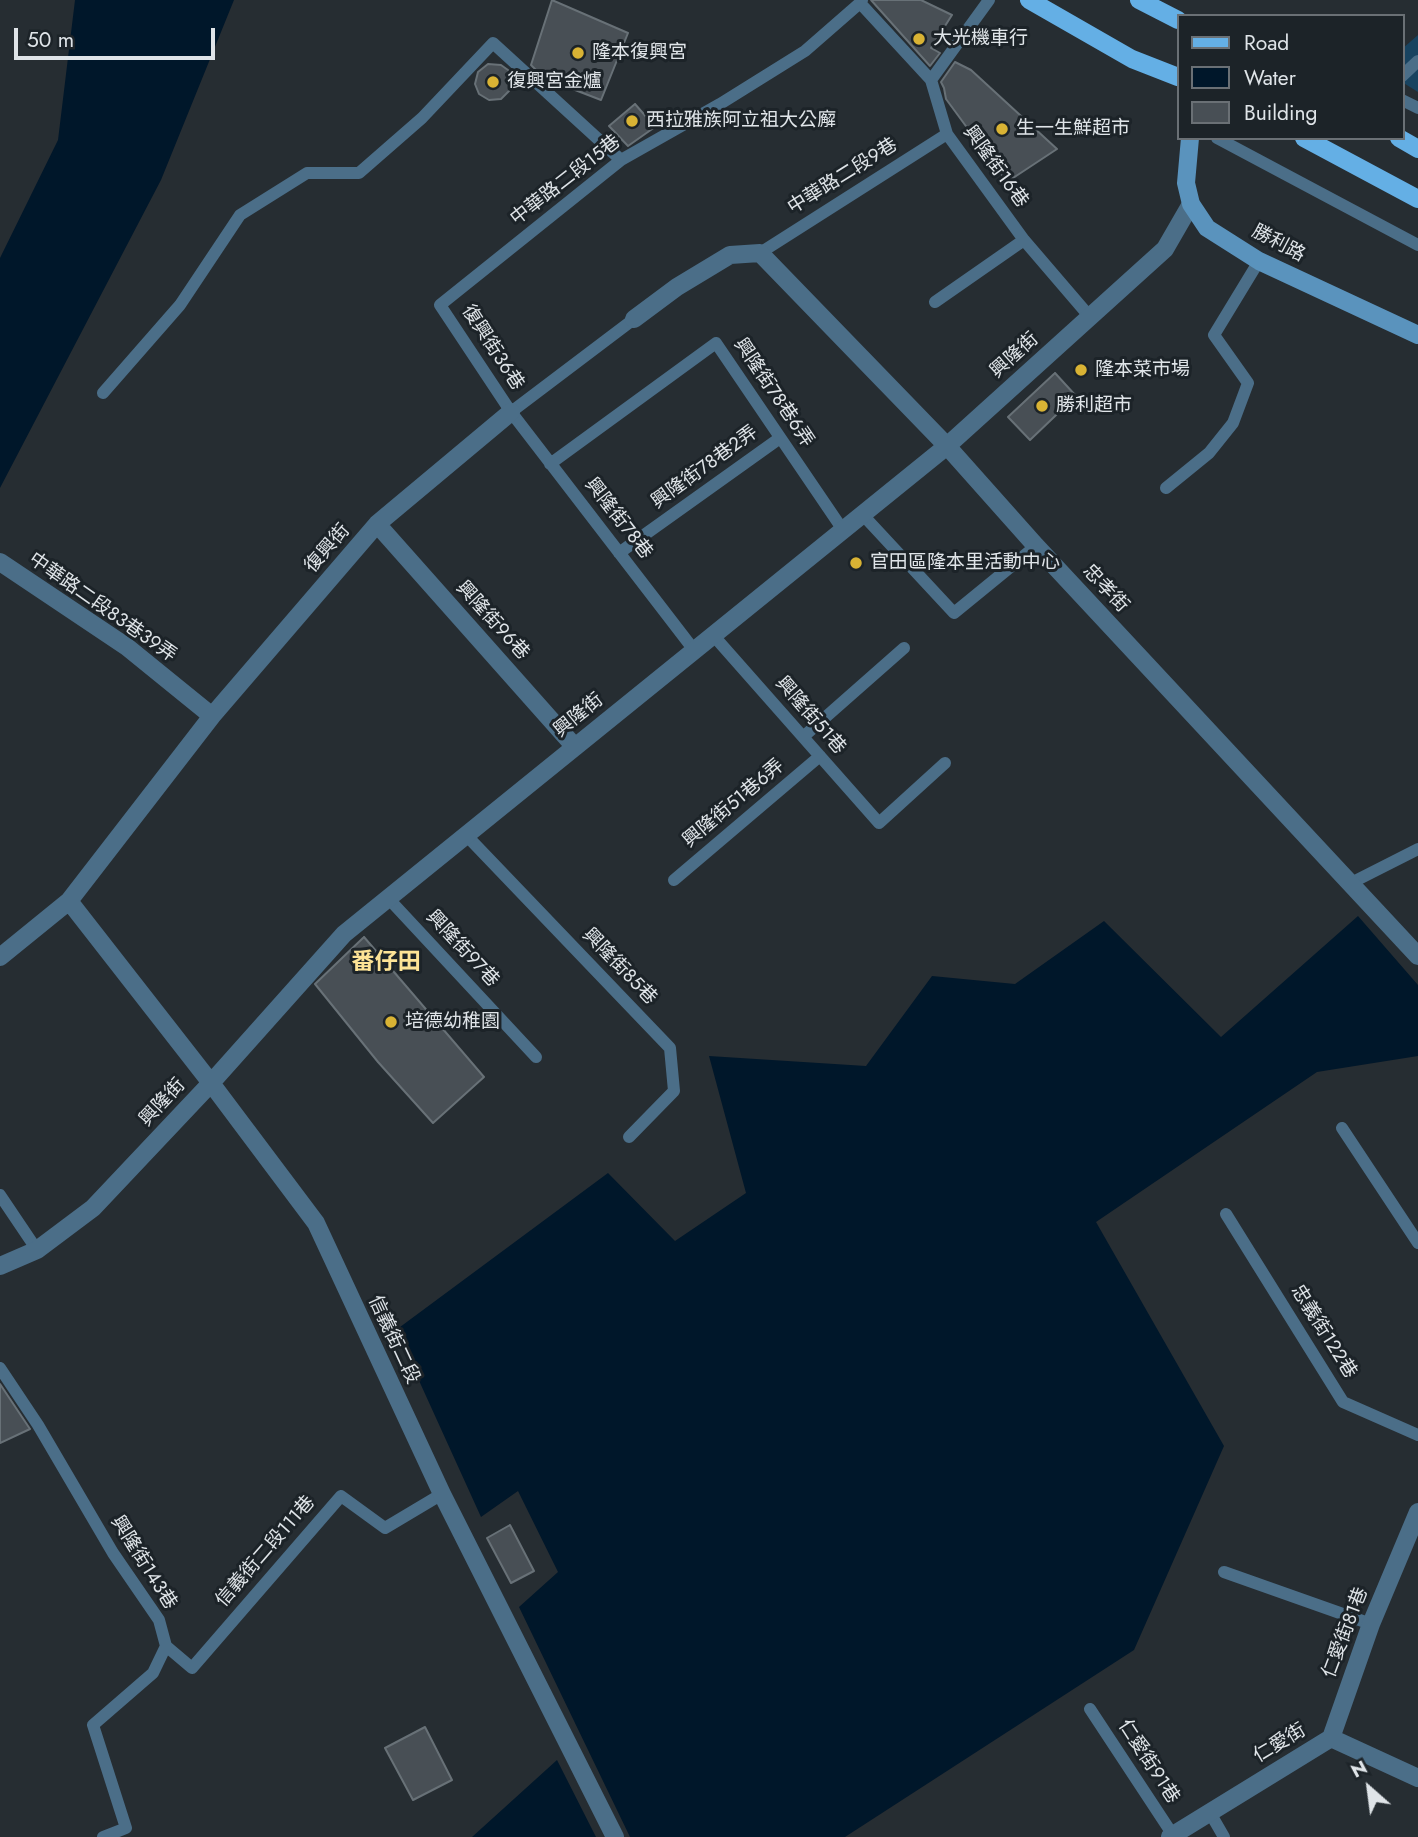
<!DOCTYPE html>
<meta charset="utf-8">
<style>
body{margin:0}
#map{position:relative;width:1418px;height:1837px;overflow:hidden;background:#262d32;font-family:Jost,sans-serif}
canvas{display:block}
.legend{position:absolute;left:1177px;top:14px;width:228px;height:126px;box-sizing:border-box;background:#1c2328;border:2px solid #6a7075;margin:0;padding:9px 12px;list-style:none;font-size:21px;color:#dfe4e8}
.legend li{display:flex;align-items:center;gap:14px;height:35px}
.legend b{width:35px;border:2px solid #6a7075}
.north{position:absolute;left:1334px;top:1753px;width:70px;height:70px;-webkit-text-stroke:5px #1c2328;paint-order:stroke;rotate:332deg;font-size:19px;font-weight:700;line-height:28px;text-align:center;color:#dfe4e8}
.north::after{content:'';display:block;margin:auto;width:24px;height:32px;background:#dfe4e8;clip-path:polygon(50% 0,100% 100%,50% 72%,0 100%)}
.scale{position:absolute;left:14px;top:28px;width:201px;height:32px;box-sizing:border-box;border:4px solid #dfe4e8;border-top:0;padding-left:9px;font-size:21px;line-height:24px;white-space:nowrap;color:#dfe4e8;-webkit-text-stroke:5px #1c2328;paint-order:stroke}
</style>
<div id="map">
<canvas width="1418" height="1837"></canvas>
<ul class="legend">
<li><b style="height:9px;background:#64afe5"></b>Road</li>
<li><b style="height:19px;background:#00172a"></b>Water</li>
<li><b style="height:19px;background:#484f55"></b>Building</li>
</ul>
<div class="north">N</div>
<div class="scale">50 m</div>
</div>
<script>
const ctx = document.querySelector('canvas').getContext('2d');
ctx.lineJoin = 'round';
function paint(path, color) {
  ctx.fillStyle = color;
  ctx.fill(path, 'evenodd');
}
function toPath(rows) {
  const path = new Path2D();
  for (const r of rows) {
    path.moveTo(r[0], r[1]);
    for (let i = 2; i < r.length; i += 2) path.lineTo(r[i], r[i + 1]);
  }
  return path;
}
function strokePath(path, color, width, dash) {
  ctx.strokeStyle = color;
  ctx.lineWidth = width;
  ctx.lineCap = dash ? 'butt' : 'round';
  ctx.setLineDash(dash || []);
  ctx.stroke(path);
}
function label(font, color, halo, rows, align = 'center') {
  ctx.font = font + ' Jost,"Noto Sans TC",sans-serif';
  ctx.lineWidth = 6;
  ctx.setLineDash([]);
  ctx.textBaseline = 'middle';
  ctx.strokeStyle = halo;
  ctx.fillStyle = color;
  for (const [text, x, y, turn = 0] of rows) {
    ctx.save();
    ctx.translate(x, y);
    ctx.rotate((+turn || 0) * Math.PI / 180);
    ctx.textAlign = isNaN(turn) ? turn : align;
    if (halo) ctx.strokeText(text, 0, 0);
    ctx.fillText(text, 0, 0);
    ctx.restore();
  }
}
paint(toPath([
 [1418,35,1418,92,1402,82,1402,49]
]), '#184360');
paint(toPath([
 [75,0,234,0,161,180,0,488,0,258,58,140],
 [1358,916,1418,985,1418,1056,1317,1072,1096,1222,1224,1446,1134,1650,845,1837,630,1837,519,1607,558,1572,518,1491,481,1517,396,1330,608,1173,675,1241,746,1193,709,1056,866,1066,932,976,1015,984,1104,921,1221,1037],
 [557,1760,596,1837,472,1837]
]), '#00172a');
const building = toPath([
 [552,0,628,33,601,100,544,78,531,65,552,0],
 [871,0,921,0,952,15,931,48,940,53,930,66,871,0],
 [955,62,971,70,1057,149,1007,182,946,99,944,88,941,82,955,62],
 [488,64,501,65,515,75,509,91,501,99,489,100,479,94,475,84,478,72,488,64],
 [635,104,655,127,628,146,609,126,635,104],
 [1055,373,1076,396,1030,440,1008,417,1055,373],
 [364,937,484,1077,433,1123,378,1062,315,984,364,937],
 [0,1384,30,1429,0,1443,0,1384],
 [510,1525,534,1571,511,1583,487,1538,510,1525],
 [425,1727,452,1780,413,1800,385,1748,425,1727]
]);
paint(building, '#484f55');
strokePath(building, '#687177', 2);
strokePath(toPath([
 [862,0,860,3,931,80,947,134,1024,240,1090,317],
 [1402,76,1418,61],
 [931,80,989,0],
 [1402,100,1418,108],
 [1217,138,1418,245],
 [760,253,947,134],
 [935,302,1024,240],
 [103,393,180,305,240,215,307,173,359,173,422,118,493,43,621,160],
 [511,412,634,319],
 [550,464,716,343,843,530],
 [1166,488,1209,453,1233,423,1248,383,1214,335,1259,261],
 [862,514,954,613,1036,546],
 [619,553,780,438],
 [713,635,879,823,945,763],
 [694,650,511,412,440,305,621,160,720,104,805,51,860,3],
 [803,737,904,648],
 [466,835,670,1048,674,1091,629,1137],
 [674,880,820,756],
 [1351,883,1418,849],
 [388,898,536,1057],
 [1342,1128,1418,1243],
 [0,1195,37,1250],
 [1226,1214,1343,1402,1418,1435],
 [0,1368,38,1425,113,1553,159,1620,166,1646,153,1673,93,1725,126,1828,103,1837],
 [1224,1572,1371,1624],
 [166,1646,192,1668,341,1496,385,1528,442,1494],
 [1090,1709,1173,1835],
 [1209,1811,1224,1837]
]), '#4b6e88', 12);
strokePath(toPath([
 [634,319,677,287,730,255,760,253,947,446,1036,546,1418,956],
 [377,524,575,747],
 [0,562,127,647,212,716],
 [69,901,211,1083,316,1223,442,1494,615,1837],
 [0,957,69,901,212,716,377,524,511,412],
 [0,1266,37,1250,93,1208,211,1083,344,934,947,446,1165,249,1191,204],
 [1331,1738,1371,1624,1418,1512],
 [1331,1738,1418,1778],
 [1170,1837,1331,1738]
]), '#4b6e88', 18);
strokePath(toPath([
 [1190,138,1186,183,1191,204,1207,228,1259,261,1418,335]
]), '#5a93bd', 18);
strokePath(toPath([
 [1029,0,1132,59,1178,77],
 [1139,0,1178,20],
 [1304,138,1418,199],
 [1399,138,1418,149]
]), '#64afe5', 18);
for (const [x, y, r, color] of [
 [919,39,7,"#d9b334"],
 [578,53,7,"#d9b334"],
 [493,82,7,"#d9b334"],
 [632,121,7,"#d9b334"],
 [1002,129,7,"#d9b334"],
 [1081,370,7,"#d9b334"],
 [1042,406,7,"#d9b334"],
 [856,563,7,"#d9b334"],
 [391,1022,7,"#d9b334"]
]) {
  const dot = new Path2D();
  dot.arc(x, y, r, 0, 2 * Math.PI);
  ctx.fillStyle = color;
  ctx.fill(dot);
  strokePath(dot, '#1c2328', 2.5);
}
label('19px', '#dfe4e8', '#1c2328', [
 ["大光機車行",933,39],
 ["隆本復興宮",592,53],
 ["復興宮金爐",507,82],
 ["西拉雅族阿立祖大公廨",646,121],
 ["生一生鮮超市",1016,129],
 ["隆本菜市場",1095,370],
 ["勝利超市",1056,406],
 ["官田區隆本里活動中心",870,563],
 ["培德幼稚園",405,1022]
], 'left');
label('19px', '#dfe4e8', '#1c2328', [
 ["興隆街16巷",995,167,54],
 ["中華路二段9巷",843,177,-32],
 ["中華路二段15巷",566,181,-38],
 ["勝利路",1278,244,28],
 ["復興街36巷",492,348,57],
 ["興隆街",1015,356,-42],
 ["興隆街78巷6弄",773,393,56],
 ["興隆街78巷2弄",705,468,-36],
 ["興隆街78巷",618,519,52],
 ["復興街",328,549,-49],
 ["忠孝街",1105,589,47],
 ["中華路二段83巷39弄",102,608,35],
 ["興隆街96巷",492,621,48],
 ["興隆街",579,716,-39],
 ["興隆街51巷",810,716,49],
 ["興隆街51巷6弄",734,804,-40],
 ["興隆街97巷",462,949,47],
 ["興隆街85巷",619,967,46],
 ["興隆街",163,1103,-47],
 ["忠義街122巷",1323,1332,58],
 ["信義街二段",393,1340,65],
 ["信義街二段111巷",266,1552,-49],
 ["興隆街143巷",143,1563,58],
 ["仁愛街81巷",1346,1633,-69],
 ["仁愛街",1280,1744,-31],
 ["仁愛街91巷",1148,1762,57]
]);
label('bold 23px', '#fde396', '#1c2328', [
 ["番仔田",386,963]
]);
</script>
